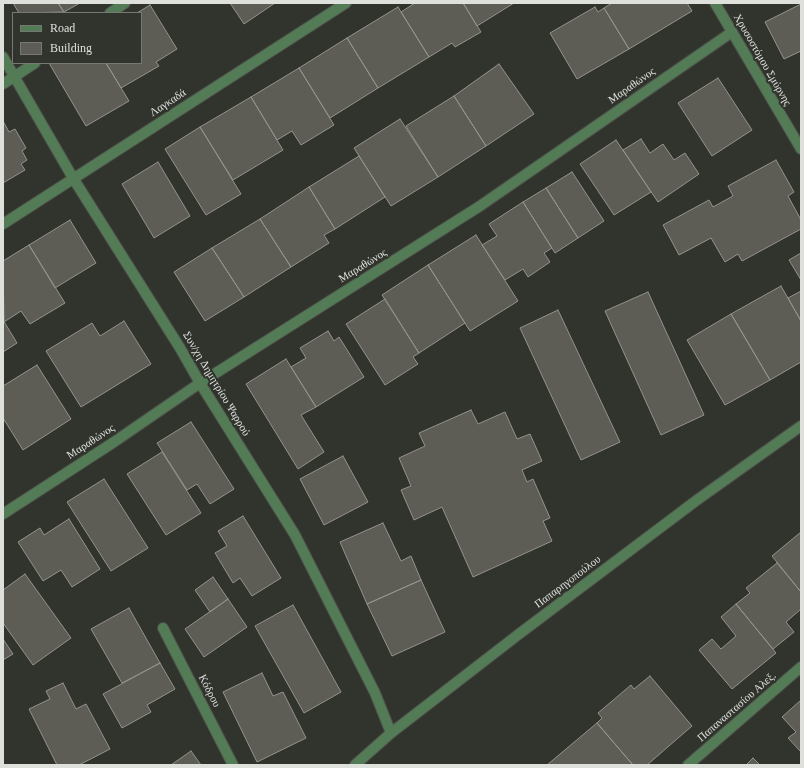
<!DOCTYPE html>
<meta charset="utf-8">
<style>
body{margin:0}
#map{position:relative;width:804px;height:768px;overflow:hidden;background:#31332d;font-family:Georgia,serif}
canvas{display:block}
.frame{position:absolute;inset:0;border:4px solid #dee0dc;pointer-events:none}
.legend{position:absolute;left:12px;top:12px;width:130px;height:52px;box-sizing:border-box;background:#31332d;border:1px solid #767873;margin:0;padding:5px 7px;list-style:none;font-size:12px;color:#dee0dc}
.legend li{display:flex;align-items:center;gap:8px;height:20px}
.legend b{width:20px;border:1px solid #767873}
</style>
<div id="map">
<canvas width="804" height="768"></canvas>
<div class="frame"></div>
<ul class="legend">
<li><b style="height:5px;background:#537b56"></b>Road</li>
<li><b style="height:11px;background:#5d5d56"></b>Building</li>
</ul>
</div>
<script>
const ctx = document.querySelector('canvas').getContext('2d');
ctx.lineJoin = 'round';
function paint(path, color) {
  ctx.fillStyle = color;
  ctx.fill(path, 'evenodd');
}
function toPath(rows) {
  const path = new Path2D();
  for (const r of rows) {
    path.moveTo(r[0], r[1]);
    for (let i = 2; i < r.length; i += 2) path.lineTo(r[i], r[i + 1]);
  }
  return path;
}
function strokePath(path, color, width, dash) {
  ctx.strokeStyle = color;
  ctx.lineWidth = width;
  ctx.lineCap = dash ? 'butt' : 'round';
  ctx.setLineDash(dash || []);
  ctx.stroke(path);
}
function label(font, color, halo, rows, align = 'center') {
  ctx.font = font + ' Georgia,serif';
  ctx.lineWidth = 4;
  ctx.setLineDash([]);
  ctx.textBaseline = 'middle';
  ctx.strokeStyle = halo;
  ctx.fillStyle = color;
  for (const [text, x, y, turn = 0] of rows) {
    ctx.save();
    ctx.translate(x, y);
    ctx.rotate((+turn || 0) * Math.PI / 180);
    ctx.textAlign = isNaN(turn) ? turn : align;
    if (halo) ctx.strokeText(text, 0, 0);
    ctx.fillText(text, 0, 0);
    ctx.restore();
  }
}
const building = toPath([
 [13,3,58,3,64,12,19,13,13,3],
 [58,3,80,3,64,12,58,3],
 [230,3,275,3,244,24,230,3],
 [415,3,463,3,481,32,455,47,452,43,429,57,401,12,415,3],
 [463,3,514,3,477,26,463,3],
 [612,3,687,3,692,11,629,49,604,8,612,3],
 [801,4,801,51,784,59,765,22,801,4],
 [150,5,177,49,156,62,159,66,121,88,106,63,141,63,141,13,137,13,150,5],
 [398,7,429,57,378,88,347,38,398,7],
 [595,7,598,12,604,8,629,49,577,79,550,33,595,7],
 [347,38,378,88,330,118,299,68,347,38],
 [49,63,106,63,129,101,86,126,49,63],
 [499,64,534,114,486,146,454,96,499,64],
 [299,68,334,125,301,145,292,131,277,140,251,97,299,68],
 [718,78,752,130,712,156,678,103,718,78],
 [454,96,486,146,438,177,406,126,454,96],
 [251,97,283,150,233,180,200,127,251,97],
 [400,119,438,177,391,206,354,148,400,119],
 [3,121,9,132,15,129,26,148,22,151,27,160,21,164,25,170,3,183,3,121],
 [200,127,241,194,206,215,165,149,200,127],
 [641,139,650,153,663,144,674,160,685,153,699,174,658,202,623,150,641,139],
 [616,140,651,192,614,215,580,164,616,140],
 [359,156,385,197,335,229,309,187,359,156],
 [776,160,794,192,788,196,801,220,801,229,742,261,738,254,725,262,711,238,679,255,663,225,709,200,713,207,733,196,728,186,776,160],
 [158,162,190,216,154,238,122,184,158,162],
 [572,172,604,221,578,238,546,188,572,172],
 [309,187,335,229,324,235,329,243,291,267,260,219,309,187],
 [546,188,578,238,555,253,523,202,546,188],
 [523,202,552,248,544,253,550,262,528,277,523,269,505,280,482,245,497,236,489,224,523,202],
 [260,219,291,267,244,297,212,248,260,219],
 [70,220,96,263,55,288,29,245,70,220],
 [476,235,518,301,470,331,428,265,476,235],
 [29,245,65,303,30,324,21,311,4,322,3,261,29,245],
 [212,248,244,297,205,321,174,272,212,248],
 [801,253,801,280,789,260,801,253],
 [428,265,465,323,419,353,382,295,428,265],
 [781,286,801,321,801,362,770,380,731,314,781,286],
 [801,291,801,321,788,298,801,291],
 [648,292,704,415,661,435,605,311,648,292],
 [385,299,419,353,413,357,418,364,385,385,346,324,385,299],
 [558,310,620,442,581,460,520,328,558,310],
 [731,314,770,380,725,405,687,340,731,314],
 [3,320,17,343,3,352,3,320],
 [124,321,151,364,81,407,46,351,92,323,100,336,124,321],
 [328,331,334,341,339,337,364,377,316,407,291,367,306,358,300,348,328,331],
 [286,359,316,407,301,415,324,452,298,469,246,384,286,359],
 [37,365,71,419,23,450,3,418,3,386,37,365],
 [471,410,478,424,505,412,517,439,530,434,542,461,522,470,527,482,533,479,550,518,543,521,552,541,473,577,442,507,414,520,401,490,411,486,399,458,425,446,419,433,471,410],
 [191,422,234,489,210,504,197,484,187,490,157,443,191,422],
 [162,452,201,513,166,535,127,474,162,452],
 [343,456,368,502,324,525,300,479,343,456],
 [104,479,148,548,111,571,67,502,104,479],
 [243,516,281,578,252,596,240,578,233,583,215,553,227,546,218,531,243,516],
 [69,519,100,569,72,587,61,570,43,581,18,542,40,528,44,535,69,519],
 [383,523,401,561,411,556,421,580,367,604,340,542,383,523],
 [801,532,801,592,772,556,801,532],
 [777,563,801,592,801,609,786,622,794,632,773,649,736,604,750,593,746,588,777,563],
 [25,574,71,638,33,665,3,623,3,590,25,574],
 [213,577,228,599,210,612,195,590,213,577],
 [421,580,445,632,392,656,367,604,421,580],
 [228,599,247,627,204,657,185,629,228,599],
 [736,604,776,653,732,689,699,650,712,639,721,649,736,636,721,617,736,604],
 [293,605,341,692,304,713,255,626,293,605],
 [129,608,160,663,122,683,91,629,129,608],
 [3,639,13,654,3,660,3,639],
 [160,663,175,689,147,705,151,712,122,728,103,694,160,663],
 [262,673,273,696,283,692,306,738,257,762,223,692,262,673],
 [650,676,692,726,647,765,633,765,597,723,602,718,598,713,631,685,634,689,650,676],
 [63,683,76,709,86,704,110,749,79,765,57,765,29,709,50,699,46,691,63,683],
 [801,700,801,752,788,738,796,732,782,717,801,700],
 [597,723,633,765,547,765,597,723],
 [191,751,201,765,171,765,191,751],
 [753,758,760,765,746,765,753,758]
]);
paint(building, '#5d5d56');
strokePath(building, '#94948c', 1);
const minor = toPath([
 [715,3,801,149],
 [110,13,125,3],
 [3,57,73,178,180,348,200,383,295,535,375,693,391,733],
 [3,84,35,63],
 [3,224,346,3],
 [3,514,114,442,200,383,480,206,732,32],
 [163,628,233,765],
 [355,765,391,733,519,634,697,500,801,426],
 [688,765,801,667]
]);
strokePath(minor, '#4d4f49', 12);
strokePath(minor, '#537b56', 10);
label('11px', '#dee0dc', '#31332d', [
 ["Χρυσοστόμου Σμύρνης",762,60,60],
 ["Μαραθώνος",632,86,-35],
 ["Λαγκαδά",168,103,-33],
 ["Μαραθώνος",363,266,-32],
 ["Συν/χη Δημητρίου Ψαρρού",216,384,59],
 ["Μαραθώνος",91,442,-33],
 ["Παπαρηγοπούλου",568,582,-37],
 ["Κόδρου",209,691,63],
 ["Παπαναστασίου Αλεξ.",737,707,-41]
]);
</script>
